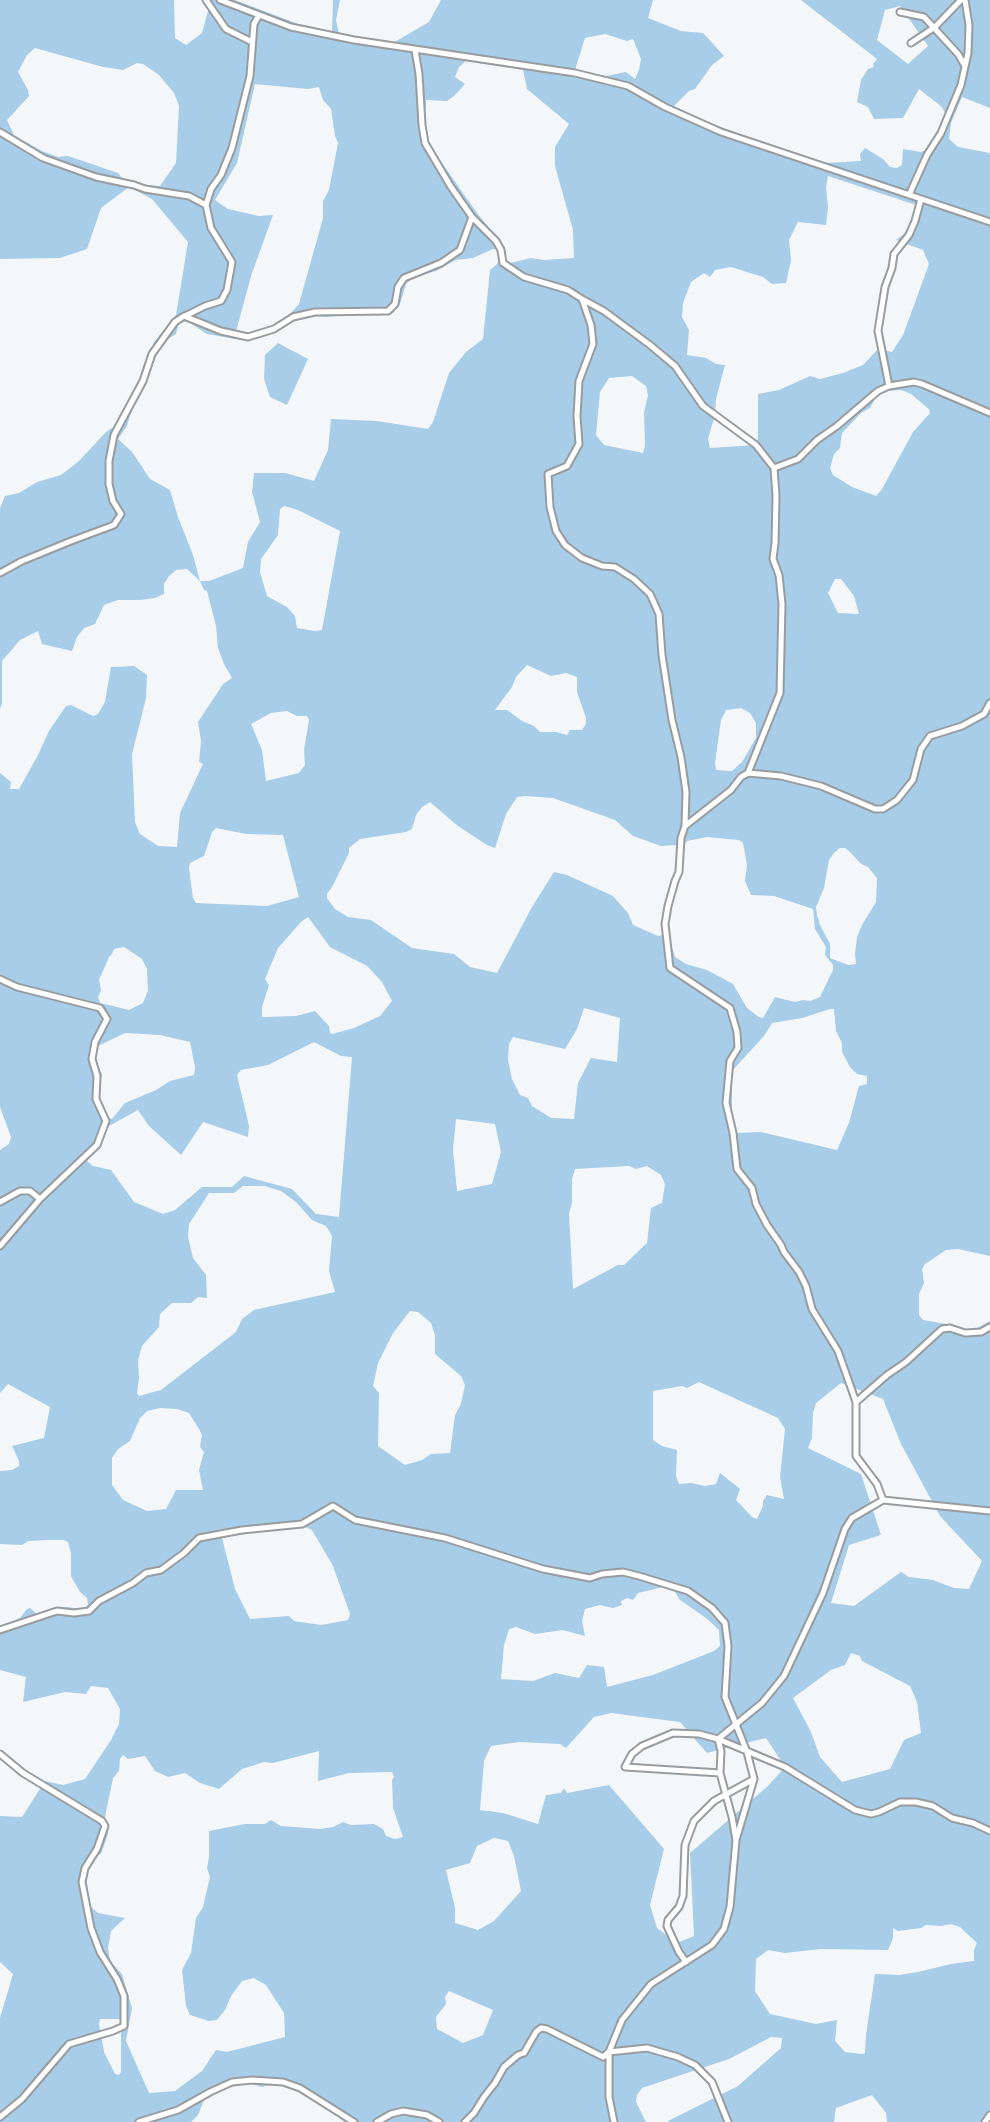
<!DOCTYPE html>
<style>
body{margin:0}
canvas{display:block;background:#f4f7fa}
</style>
<canvas width="990" height="2122"></canvas>
<script>
const ctx = document.querySelector('canvas').getContext('2d');
ctx.lineJoin = 'round';
function paint(path, color) {
  ctx.fillStyle = color;
  ctx.fill(path, 'evenodd');
}
function toPath(rows) {
  const path = new Path2D();
  for (const r of rows) {
    path.moveTo(r[0], r[1]);
    for (let i = 2; i < r.length; i += 2) path.lineTo(r[i], r[i + 1]);
  }
  return path;
}
function strokePath(path, color, width, dash) {
  ctx.strokeStyle = color;
  ctx.lineWidth = width;
  ctx.lineCap = dash ? 'butt' : 'round';
  ctx.setLineDash(dash || []);
  ctx.stroke(path);
}
paint(toPath([
 [0,0,174,0,175,38,186,45,202,33,211,0,235,0,298,24,332,32,333,0,340,0,336,20,339,34,393,43,429,22,441,0,653,0,648,18,681,31,703,33,724,56,712,65,695,89,689,91,674,106,700,119,776,148,825,163,861,161,860,154,865,148,883,159,890,167,897,168,902,165,903,149,921,152,928,149,945,119,945,113,942,107,919,89,903,118,874,119,868,107,857,102,861,80,868,69,874,67,873,64,877,59,801,0,990,0,990,108,962,97,951,123,949,139,958,147,990,153,990,1256,958,1249,946,1250,925,1264,922,1269,924,1283,919,1294,919,1315,923,1320,952,1325,965,1330,975,1329,990,1321,990,2118,987,2122,887,2122,886,2113,872,2095,836,2108,834,2122,669,2122,668,2121,738,2086,781,2048,782,2038,771,2037,729,2059,642,2088,637,2095,636,2102,646,2122,345,2122,314,2100,291,2088,273,2084,262,2087,248,2083,226,2088,204,2100,198,2115,191,2122,0,2122,0,2018,13,1974,0,1962,0,1816,22,1817,45,1781,63,1785,85,1779,111,1740,119,1724,120,1709,108,1688,91,1686,86,1694,65,1692,23,1702,26,1677,0,1670,0,1626,20,1618,27,1609,30,1608,37,1614,67,1607,83,1609,88,1605,87,1598,80,1592,71,1576,71,1553,68,1542,64,1540,49,1540,28,1541,22,1545,0,1544,0,1471,12,1470,19,1466,19,1461,12,1446,44,1438,50,1407,8,1384,0,1393,0,1150,9,1144,11,1137,0,1107,0,773,11,782,10,789,19,789,38,755,49,731,66,706,71,705,93,716,98,714,105,702,111,667,134,666,147,675,146,698,132,754,135,822,140,834,158,846,177,847,180,813,203,764,199,762,201,741,198,722,223,684,232,678,224,664,218,648,216,626,207,591,204,590,200,581,187,569,176,570,169,576,164,584,164,594,155,598,140,600,118,600,104,605,95,624,84,628,77,637,72,651,42,644,38,631,20,640,2,661,2,703,0,709,0,508,5,496,19,493,37,482,61,475,78,462,107,431,114,427,136,388,154,342,176,315,188,242,152,199,129,187,101,208,87,249,60,258,0,259],
 [900,6,928,46,908,64,877,40,885,10],
 [605,34,627,41,633,39,641,59,639,70,635,79,626,72,606,76,575,70,585,38],
 [35,48,103,67,123,70,137,63,143,64,159,75,174,93,179,106,176,163,160,186,147,185,123,179,118,173,68,156,58,157,42,151,14,135,7,120,29,96,28,90,18,72,27,55],
 [466,61,523,70,527,89,569,124,555,147,555,166,573,230,574,258,543,260,531,258,510,263,506,261,505,247,477,213,428,143,425,127,426,100,447,101,454,96,465,84,455,77,459,67],
 [255,84,308,89,319,87,323,100,331,109,335,136,338,143,329,190,323,201,323,218,299,304,289,315,272,326,250,335,236,331,252,273,273,215,259,216,228,209,215,200,237,163],
 [828,176,916,205,912,221,904,234,896,240,923,250,929,264,903,335,892,352,878,349,863,365,843,373,820,379,810,376,779,390,758,394,758,438,755,445,710,448,708,439,715,415,716,399,725,365,716,364,706,358,687,355,689,330,682,317,683,303,691,282,704,273,710,277,715,270,731,267,763,277,772,284,786,283,791,260,789,240,798,222,826,225,828,207,826,187],
 [493,249,498,249,501,256,497,264,490,270,483,339,466,352,449,373,433,422,428,429,377,421,331,419,328,450,314,481,285,473,254,473,252,492,260,522,248,542,243,568,209,581,200,581,193,555,178,517,170,490,150,479,132,452,118,439,127,426,131,412,159,350,166,340,176,334,179,323,187,321,207,334,235,339,250,339,270,334,293,321,311,316,327,317,352,313,388,315,393,313,400,304,406,284,413,277,436,271,456,260,473,258],
 [632,376,646,386,648,395,644,412,645,445,643,453,604,445,596,435,600,392,609,378],
 [901,390,911,394,929,409,930,413,913,432,882,489,876,496,852,487,833,475,830,468,834,454,840,448,842,433,861,413,870,408,877,395,887,391],
 [284,506,298,510,340,531,322,630,315,631,297,628,295,616,287,607,267,596,260,572,261,559,278,535,280,509],
 [835,579,841,579,854,596,859,614,838,613,828,593],
 [527,665,551,676,566,673,577,677,577,692,586,718,586,724,582,730,570,730,567,735,556,732,540,732,534,726,522,721,507,710,495,710,512,687,516,677],
 [741,708,750,713,756,723,756,738,742,762,732,771,716,770,715,763,721,720,726,710],
 [287,711,297,716,307,716,309,720,304,750,305,765,299,773,266,781,262,750,251,724,271,713],
 [526,796,553,798,615,820,633,836,661,846,677,845,677,872,666,904,663,935,658,936,633,925,628,913,613,896,567,875,554,872,532,907,497,973,470,967,454,954,412,948,371,920,348,917,335,909,327,898,327,894,332,887,349,853,349,848,360,839,406,832,412,829,416,815,422,807,430,802,458,826,487,845,495,848,506,814,517,797],
 [216,828,246,834,283,835,299,897,267,906,196,903,193,898,189,868,190,863,204,856,212,832],
 [707,837,739,840,743,843,747,865,745,881,751,895,774,896,813,909,815,929,826,947,825,955,833,965,833,970,820,997,810,1001,803,1000,795,1002,775,997,763,1018,759,1017,747,1008,733,984,707,970,686,964,675,957,669,937,667,924,676,884,683,871,684,844,687,841],
 [840,848,845,848,851,853,861,864,868,867,877,878,876,902,862,925,857,937,855,954,856,964,848,965,830,958,830,944,820,925,817,915,816,907,824,888,829,860,834,853],
 [308,917,330,947,367,966,382,982,392,1001,380,1016,354,1028,332,1034,330,1033,329,1026,315,1011,296,1016,262,1017,262,1007,269,985,265,979,278,948,301,922],
 [124,947,142,959,147,969,148,991,143,1003,129,1010,100,1003,98,997,101,990,99,980,109,957,112,954,114,949],
 [584,1008,620,1018,617,1062,591,1058,578,1083,574,1119,551,1118,532,1106,528,1098,520,1095,512,1079,508,1060,509,1044,513,1037,565,1049,577,1029],
 [830,1009,834,1009,836,1031,842,1043,842,1052,850,1067,857,1074,867,1076,867,1084,859,1086,849,1123,837,1150,761,1132,735,1133,732,1109,732,1071,764,1036,772,1023,802,1018],
 [125,1033,160,1035,190,1042,195,1067,194,1075,170,1081,156,1090,125,1103,112,1119,109,1118,101,1105,99,1096,102,1074,96,1062,96,1047],
 [314,1042,341,1056,352,1057,339,1217,316,1214,292,1189,244,1176,232,1187,202,1187,175,1210,163,1214,134,1202,111,1170,93,1166,87,1161,101,1143,109,1126,138,1110,149,1126,181,1155,203,1122,248,1137,249,1126,237,1075,241,1070,268,1065],
 [456,1119,495,1124,501,1152,492,1184,457,1191,453,1150],
 [629,1166,636,1169,647,1166,661,1175,665,1184,662,1203,651,1208,647,1243,624,1265,618,1265,573,1289,569,1213,572,1203,572,1179,575,1169],
 [243,1186,265,1186,281,1191,296,1202,312,1220,326,1226,332,1236,329,1271,335,1292,254,1310,242,1319,236,1332,161,1390,139,1396,137,1393,139,1378,138,1361,142,1346,159,1327,160,1314,172,1303,191,1303,198,1297,207,1298,206,1275,193,1258,188,1237,189,1224,209,1193,234,1193],
 [410,1311,418,1312,431,1323,435,1335,435,1354,461,1376,465,1385,461,1404,455,1415,450,1453,431,1454,422,1460,405,1465,378,1446,379,1393,373,1386,378,1363,393,1333],
 [699,1382,778,1418,785,1429,780,1477,784,1499,767,1495,763,1501,763,1506,757,1519,752,1517,736,1500,740,1489,720,1473,716,1484,705,1486,691,1483,679,1484,676,1476,677,1450,662,1446,653,1440,653,1391,682,1386,687,1388],
 [841,1383,883,1399,901,1444,940,1516,982,1561,969,1589,954,1588,933,1580,909,1577,901,1572,854,1606,831,1603,849,1545,881,1535,861,1474,808,1448,812,1438,813,1413,816,1403],
 [160,1408,177,1409,189,1413,199,1429,202,1435,200,1447,204,1452,199,1470,203,1490,176,1490,166,1509,147,1511,123,1500,112,1485,112,1458,118,1449,130,1441,140,1418,147,1411],
 [303,1526,312,1530,333,1566,350,1614,348,1620,321,1625,294,1621,289,1616,250,1619,235,1589,222,1538,239,1533],
 [663,1587,675,1592,680,1600,706,1618,719,1630,720,1646,714,1651,653,1675,607,1687,604,1667,587,1665,579,1678,555,1673,533,1681,501,1679,504,1645,509,1629,516,1627,535,1634,563,1630,585,1636,582,1621,585,1609,600,1605,613,1608,622,1605,621,1601,627,1598,633,1600,638,1593],
 [851,1653,860,1656,862,1661,910,1686,917,1702,921,1733,904,1740,890,1769,842,1782,820,1757,811,1732,793,1698,831,1670,845,1665],
 [611,1713,680,1722,707,1753,766,1738,785,1767,768,1786,690,1853,694,1936,677,1943,657,1928,650,1905,664,1849,609,1785,567,1793,564,1788,561,1793,546,1795,538,1824,503,1813,480,1810,484,1761,491,1746,519,1742,560,1744,566,1748,594,1717],
 [319,1751,318,1781,349,1773,392,1772,394,1777,392,1780,393,1808,403,1837,395,1839,386,1836,383,1829,374,1824,351,1825,343,1822,333,1827,320,1829,281,1826,271,1820,265,1824,245,1824,209,1831,209,1857,207,1868,210,1877,203,1907,196,1918,191,1953,182,1970,186,2006,190,2015,209,2021,217,2020,225,2010,231,1996,242,1981,254,1978,266,1985,284,2013,285,2037,227,2052,216,2050,202,2071,175,2091,149,2093,126,2041,132,2008,122,1974,110,1961,108,1948,111,1931,125,1918,98,1913,90,1906,87,1883,86,1874,98,1855,101,1854,108,1834,108,1823,105,1817,113,1778,119,1771,120,1759,123,1755,128,1759,145,1756,155,1771,168,1777,185,1773,200,1783,219,1789,242,1769,264,1762,273,1763],
 [494,1838,508,1841,514,1856,521,1891,494,1921,478,1930,455,1923,455,1908,446,1870,470,1863,477,1846],
 [951,1924,960,1927,977,1943,974,1950,974,1961,951,1964,918,1972,899,1975,875,1974,866,2035,865,2053,862,2054,845,2052,835,2041,837,2020,816,2024,770,2014,755,1991,756,1959,768,1950,785,1953,821,1949,888,1950,893,1938,893,1928,898,1931,921,1928,926,1925,941,1926],
 [449,1991,493,2010,483,2035,463,2043,437,2029,436,2017,446,2004,445,1997],
 [100,2019,121,2019,121,2072,119,2075,115,2074,104,2052,99,2024],
 [278,343,308,359,287,405,270,397,264,379,265,355]
]), '#a7cde8');
const minor = toPath([
 [206,0,226,29,252,42],
 [220,0,291,27,354,40,575,73,628,86,665,107,721,132,990,222],
 [900,12,924,17,958,54,965,66],
 [911,43,935,27,961,0],
 [0,132,43,158,96,177,134,185,145,189,189,196,206,205],
 [909,195,927,155,941,133,961,85,968,53,969,25,965,0],
 [472,217,496,241,501,250,503,263,524,277,568,290,582,299,591,325,593,344,579,381,577,416,579,444,567,466,548,474,550,507,556,531,565,545,582,558,602,566,615,567,634,579,650,594,659,614,662,655,672,720,681,757,686,792,685,825],
 [582,299,604,311,650,345,675,366,703,406,756,445,774,468,776,496,775,543,773,559,779,575,782,604,780,693,748,773],
 [185,316,205,306,221,301,227,290,232,262,211,228,206,205,211,189,221,175,232,148,250,76,254,24,259,15],
 [889,386,878,331,885,287,892,268,894,254,909,235,915,221,921,199],
 [774,468,798,459,817,440,837,426,878,391,889,386,914,382,922,384,990,413],
 [0,573,22,561,71,541,114,525,121,514,113,501,109,484,109,461,114,435,143,381,152,354,175,322,184,316,221,331,248,337,274,329,293,317,315,312,388,311,395,304,398,287,404,278,441,263,460,250,472,217,451,187,425,143,422,125,419,74,415,50],
 [0,979,17,987,100,1008,107,1019,95,1042,92,1059,97,1076,96,1099,106,1121,97,1145,40,1199,0,1246],
 [0,1202,20,1191,30,1191,40,1199],
 [856,1402,887,1375,906,1362,942,1329,950,1328,965,1333,981,1332,990,1327],
 [883,1500,877,1484,856,1456,856,1402,838,1351,812,1309,806,1286,799,1272,784,1252,781,1245,767,1225,756,1204,752,1188,737,1169,733,1133,726,1103,730,1061,738,1048,737,1032,730,1008,670,968,665,924,668,906,675,881,679,872,681,838,685,826,731,790,741,777,748,773,781,776,821,786,875,809,883,809,897,800,913,780,921,749,930,736,962,726,984,714,990,703],
 [0,1630,57,1611,74,1613,89,1611,99,1601,133,1583,146,1573,161,1570,184,1553,199,1538,242,1530,302,1524,333,1506,355,1520,445,1538,543,1569,590,1578,602,1574,623,1572,639,1576,688,1591,712,1608,725,1623,728,1646,725,1697,747,1752,754,1779,736,1840],
 [0,1754,23,1773,102,1821,105,1826,97,1849,85,1868,82,1882,91,1928,100,1952,117,1979,124,1996,124,2026,113,2031,69,2044,22,2099,0,2117],
 [720,1773,625,1767,632,1754,642,1746,673,1733,699,1734,718,1739,785,1767,855,1810,871,1814,879,1812,900,1802,916,1802,933,1806,952,1818,973,1823,990,1831],
 [686,1962,679,1952,667,1926,668,1920,679,1907,683,1896,685,1845,694,1821,714,1801,754,1779],
 [139,2122,178,2110,210,2092,232,2082,252,2080,283,2082,300,2088,354,2122],
 [377,2122,391,2114,403,2111,427,2115,439,2122],
 [465,2122,474,2113,484,2097,495,2083,504,2067,518,2055,524,2053,536,2032,541,2028,547,2029,603,2057,609,2052,647,2048,678,2057,695,2065,712,2082,728,2122],
 [614,2122,609,2097,609,2052,622,2020,651,1984,712,1945,724,1929,730,1907,736,1840,732,1817,720,1773,721,1751,718,1739,762,1703,784,1676,823,1593,845,1529,852,1518,883,1500,990,1511],
 [985,2122,990,2115]
]);
strokePath(minor, '#999c9f', 9);
strokePath(minor, '#fff', 5);
</script>
